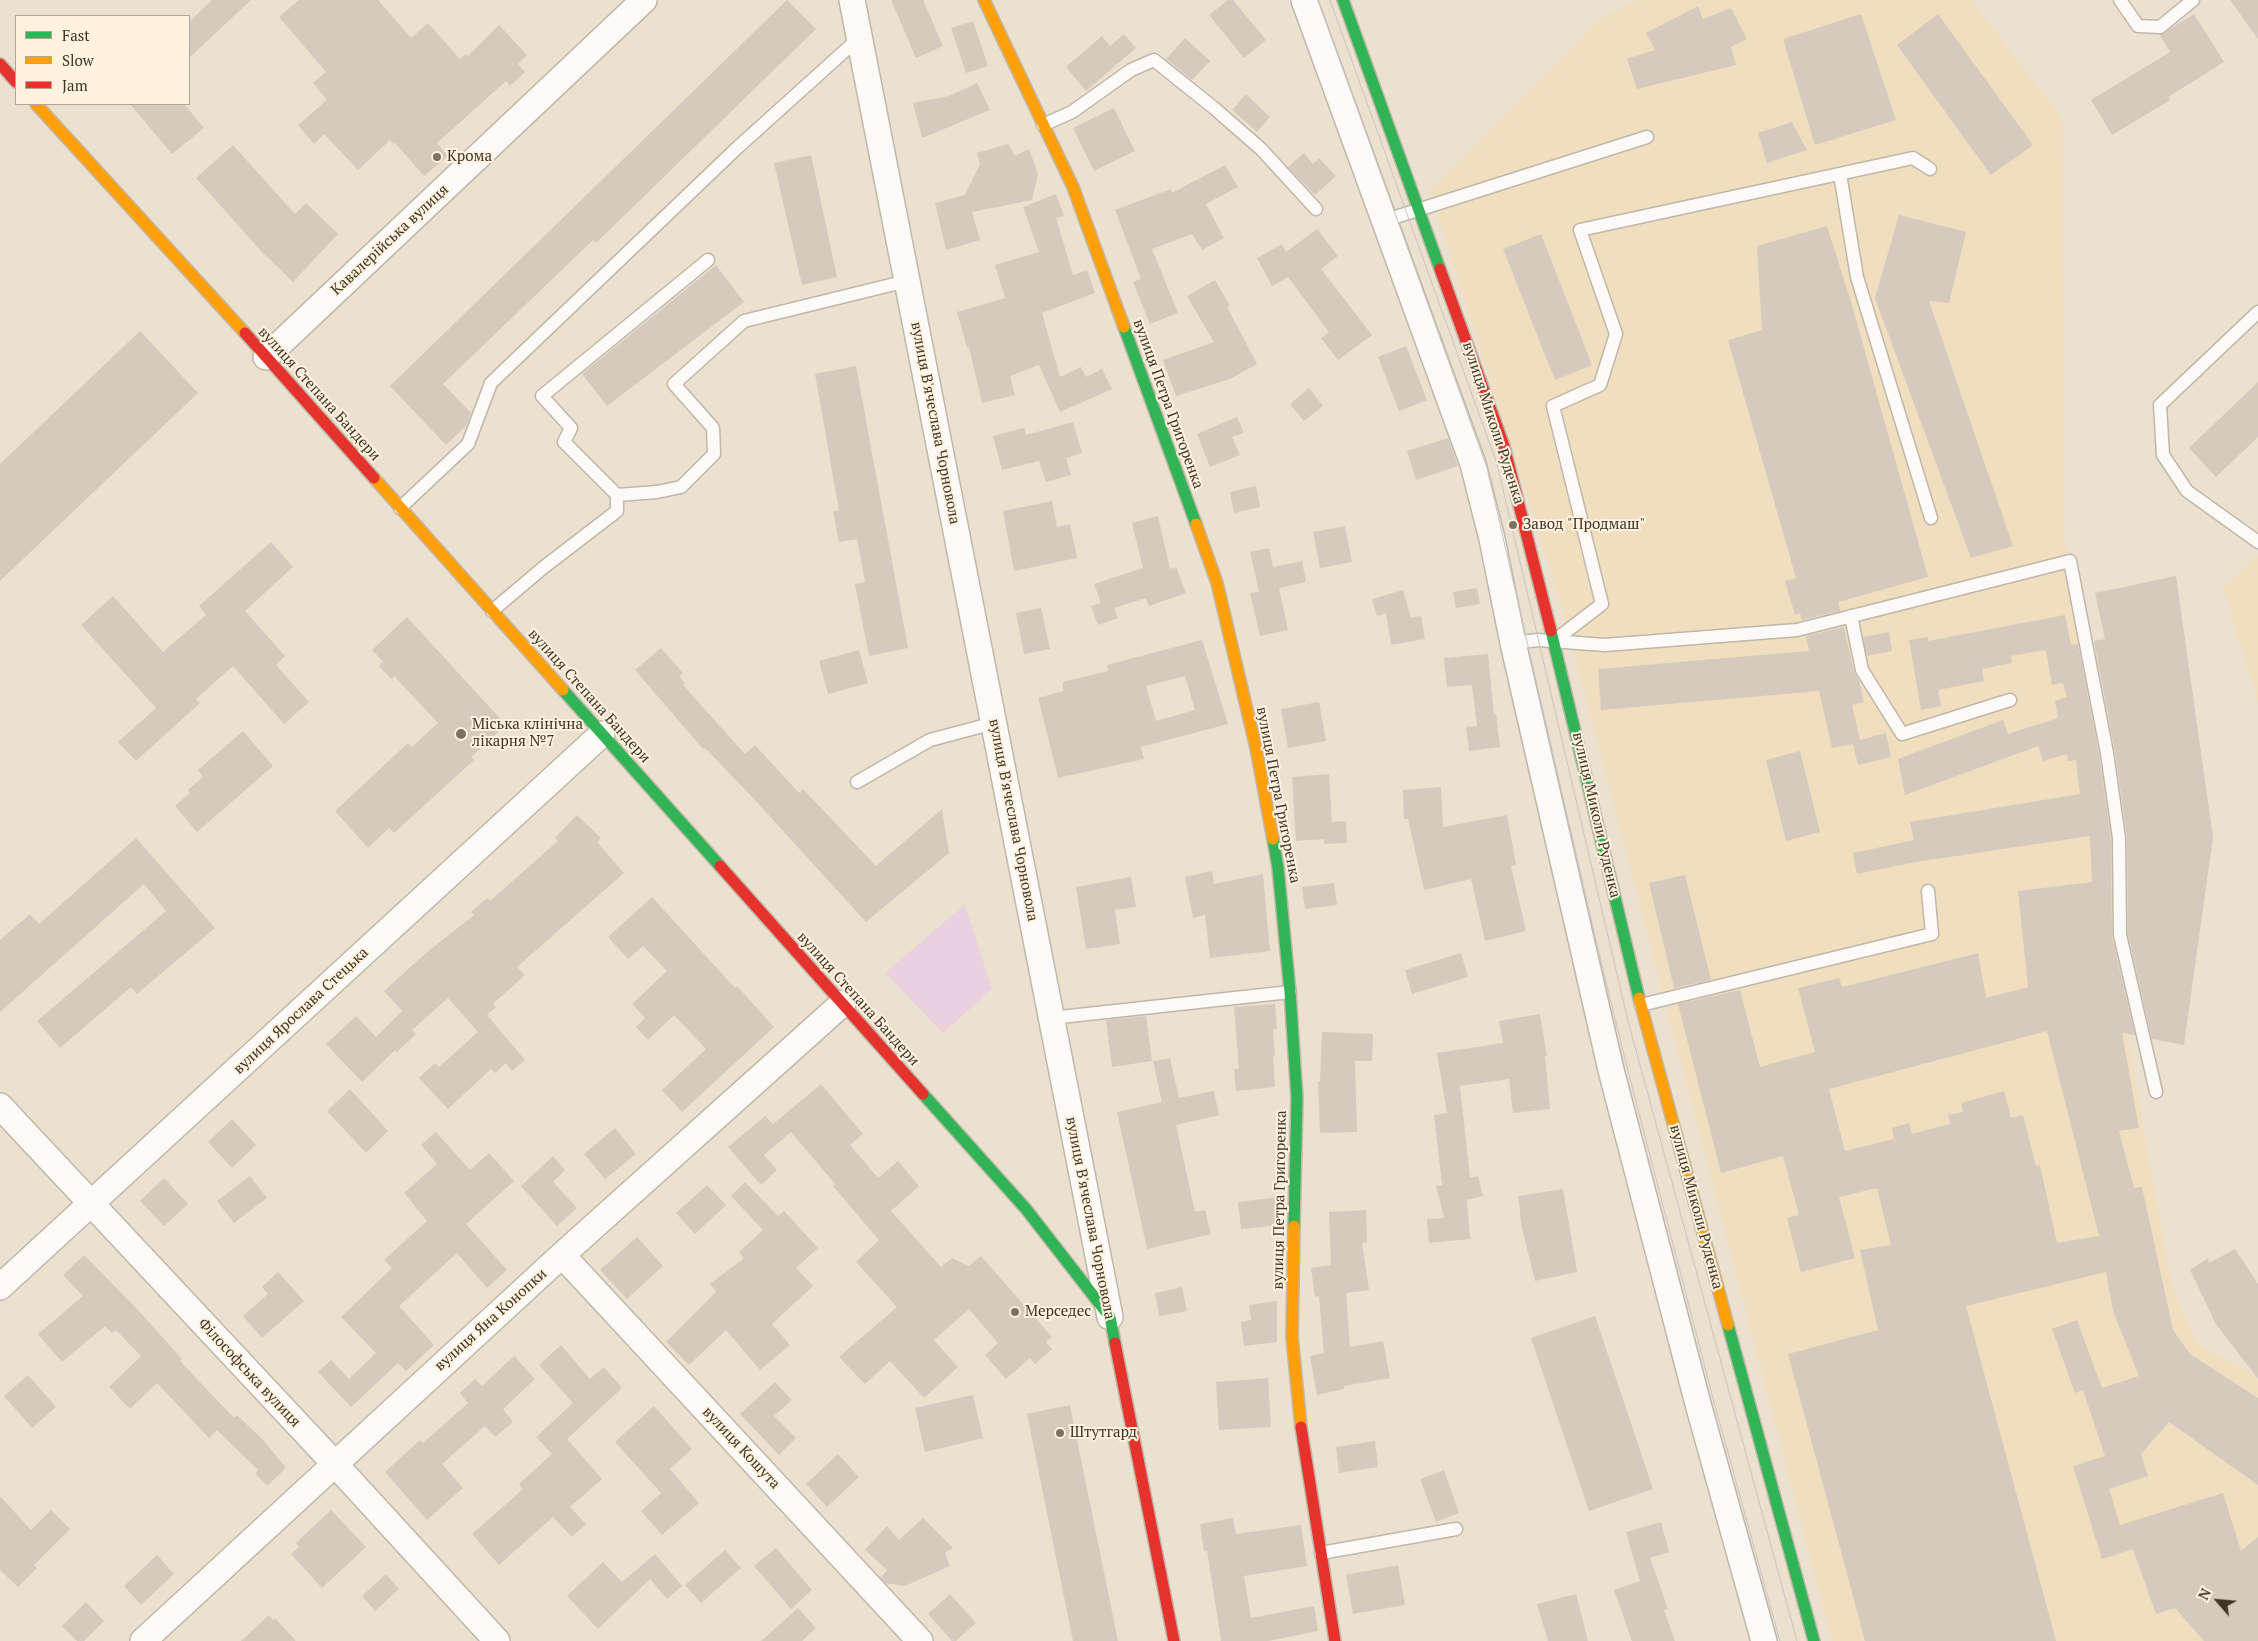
<!DOCTYPE html>
<meta charset="utf-8">
<style>
body{margin:0}
#map{position:relative;width:2258px;height:1641px;overflow:hidden;background:#ece1cf;font-family:"PT Serif",serif}
canvas{display:block}
.legend{position:absolute;left:15px;top:15px;width:175px;height:90px;box-sizing:border-box;background:#fff2de;border:1px solid #b1a695;margin:0;padding:6px 9px;list-style:none;font-size:15px;color:#3d3527}
.legend li{display:flex;align-items:center;gap:10px;height:25px}
.legend b{width:25px;border:1px solid #b1a695}
.north{position:absolute;left:2193px;top:1576px;width:50px;height:50px;-webkit-text-stroke:4px #fff2de;paint-order:stroke;rotate:297deg;font-size:14px;font-weight:700;line-height:20px;text-align:center;color:#3d3527}
.north::after{content:'';display:block;margin:auto;width:18px;height:22px;background:#3d3527;clip-path:polygon(50% 0,100% 100%,50% 72%,0 100%)}
</style>
<div id="map">
<canvas width="2258" height="1641"></canvas>
<ul class="legend">
<li><b style="height:6px;background:#30b455"></b>Fast</li>
<li><b style="height:6px;background:#ff9f0a"></b>Slow</li>
<li><b style="height:6px;background:#e5322d"></b>Jam</li>
</ul>
<div class="north">N</div>
</div>
<script>
const ctx = document.querySelector('canvas').getContext('2d');
ctx.lineJoin = 'round';
function paint(path, color) {
  ctx.fillStyle = color;
  ctx.fill(path, 'evenodd');
}
function toPath(rows) {
  const path = new Path2D();
  for (const r of rows) {
    path.moveTo(r[0], r[1]);
    for (let i = 2; i < r.length; i += 2) path.lineTo(r[i], r[i + 1]);
  }
  return path;
}
function strokePath(path, color, width, dash) {
  ctx.strokeStyle = color;
  ctx.lineWidth = width;
  ctx.lineCap = dash ? 'butt' : 'round';
  ctx.setLineDash(dash || []);
  ctx.stroke(path);
}
function label(font, color, halo, rows, align = 'center') {
  ctx.font = font + ' "PT Serif",serif';
  ctx.lineWidth = 4;
  ctx.setLineDash([]);
  ctx.textBaseline = 'middle';
  ctx.strokeStyle = halo;
  ctx.fillStyle = color;
  for (const [text, x, y, turn = 0] of rows) {
    ctx.save();
    ctx.translate(x, y);
    ctx.rotate((+turn || 0) * Math.PI / 180);
    ctx.textAlign = isNaN(turn) ? turn : align;
    if (halo) ctx.strokeText(text, 0, 0);
    ctx.fillText(text, 0, 0);
    ctx.restore();
  }
}
paint(toPath([
 [1638,0,1971,0,2063,120,2064,537,2112,804,2120,935,2115,969,2172,1287,2197,1344,2258,1378,2258,1641,1832,1641,1562,607,1430,191,1599,20],
 [2258,556,2258,703,2223,587]
]), '#f0debf');
paint(toPath([
 [965,904,992,989,943,1033,885,973]
]), '#e9d1e0');
paint(toPath([
 [212,0,251,0,189,58,189,22],
 [299,0,378,0,411,38,428,23,460,59,466,54,468,56,499,25,527,55,518,64,525,72,510,86,506,81,437,143,448,156,424,176,395,143,393,144,390,140,358,170,324,134,314,144,298,125,327,100,313,83,326,72,279,17],
 [787,0,816,29,596,243,593,240,443,384,471,413,466,426,446,445,390,386],
 [891,0,923,0,943,46,916,58],
 [1228,0,1233,0,1266,40,1244,58,1209,15],
 [2230,0,2258,0,2258,39],
 [1698,6,1703,19,1731,8,1747,39,1731,47,1736,65,1637,89,1627,59,1655,50,1646,33],
 [1861,14,1896,120,1815,145,1783,39],
 [1938,14,2033,145,1991,175,1897,45],
 [2194,14,2224,62,2168,97,2170,100,2112,135,2091,100,2170,52,2160,35],
 [973,21,988,66,966,73,951,28],
 [1124,34,1136,48,1086,91,1066,67,1102,36,1110,46],
 [1185,38,1210,61,1192,80,1166,59],
 [977,83,990,110,922,138,913,103,949,96],
 [1246,94,1270,117,1257,132,1232,110],
 [130,104,184,104,204,128,172,154],
 [1114,108,1135,151,1094,171,1073,128],
 [1792,122,1807,150,1767,163,1758,133],
 [1008,144,1015,156,1029,149,1038,174,1032,200,972,212,980,240,946,250,935,203,965,195,980,164,977,153],
 [233,145,295,214,306,203,338,234,293,282,261,251,196,178],
 [1304,153,1313,164,1319,158,1336,176,1315,195,1288,167],
 [811,155,837,277,802,285,774,163],
 [1225,165,1238,187,1206,204,1224,238,1202,250,1192,234,1152,249,1178,313,1150,324,1133,282,1141,279,1115,210,1171,189,1172,193],
 [1056,194,1064,216,1056,218,1073,275,1087,270,1095,293,1042,313,1060,377,1081,367,1086,377,1102,369,1112,389,1060,412,1039,365,1010,376,1015,395,982,403,969,347,967,347,957,312,1005,298,995,265,1039,252,1023,207],
 [1899,215,1966,232,1949,303,1929,301,2013,546,1971,558,1875,298],
 [1827,226,1852,305,1928,577,1838,602,1840,611,1802,620,1800,613,1795,615,1785,581,1796,578,1728,340,1762,330,1757,246],
 [1317,229,1338,256,1321,269,1372,335,1338,360,1321,338,1329,332,1288,277,1272,286,1257,258,1282,244,1286,252],
 [1541,234,1592,365,1555,380,1503,249],
 [716,265,744,302,607,406,582,374],
 [1215,280,1230,306,1227,307,1257,364,1230,379,1176,396,1163,360,1214,342,1187,296],
 [140,331,198,393,0,581,0,464],
 [1406,346,1427,400,1399,411,1378,357],
 [856,366,908,648,869,656,855,584,865,582,857,539,839,542,833,511,839,510,815,374],
 [2258,382,2258,437,2216,477,2189,448],
 [1309,388,1323,406,1304,421,1290,404],
 [1237,417,1244,433,1232,437,1240,455,1210,467,1197,434],
 [1073,422,1082,453,1066,458,1071,475,1046,482,1039,461,1002,470,993,436,1024,428,1026,435],
 [1448,438,1458,466,1416,480,1407,451],
 [1256,486,1260,507,1234,513,1230,492],
 [1052,501,1057,527,1070,524,1077,558,1014,571,1003,511],
 [1158,516,1170,569,1176,567,1186,593,1149,606,1146,598,1114,608,1118,618,1098,625,1091,606,1101,603,1094,584,1143,568,1132,523],
 [1345,526,1352,562,1320,568,1313,532],
 [271,542,293,567,245,611,285,656,276,665,309,702,284,724,233,666,196,699,200,703,136,761,118,742,156,708,81,625,113,596,163,652,206,615,199,606],
 [1269,548,1273,567,1302,561,1306,582,1279,588,1288,630,1260,636,1250,593,1259,592,1250,552],
 [2176,576,2213,837,2184,1045,2152,1039,2128,934,2127,837,2115,752,2094,641,2105,639,2095,593],
 [1477,588,1480,604,1456,608,1453,592],
 [1403,590,1411,618,1421,616,1425,639,1391,645,1386,613,1377,616,1372,599],
 [1041,608,1050,649,1024,654,1016,613],
 [2065,615,2071,645,2078,644,2099,754,2111,839,2112,937,2135,1035,2122,1033,2139,1128,2119,1131,2134,1188,2142,1187,2173,1330,2190,1354,2258,1398,2258,1485,2169,1422,2141,1454,2148,1476,2109,1489,2120,1525,2223,1493,2241,1551,2258,1537,2258,1641,2204,1641,2175,1608,2156,1614,2133,1549,2102,1559,2073,1466,2105,1456,2083,1390,2075,1393,2052,1329,2077,1320,2102,1388,2139,1376,2113,1311,2106,1272,1966,1306,2056,1641,1865,1641,1788,1354,1878,1330,1860,1250,1891,1245,1877,1188,1839,1197,1855,1258,1801,1272,1787,1218,1799,1215,1783,1156,1721,1173,1678,1004,1740,990,1760,1067,1815,1052,1798,988,1839,978,1842,987,1978,953,1986,998,2028,987,2018,891,2092,882,2090,836,1916,862,1857,874,1853,853,1914,840,1910,822,2080,794,2076,760,2068,761,2067,754,2043,761,2038,746,1905,795,1898,759,2003,720,2008,734,2058,718,2055,701,2067,697,2063,683,2052,685,2046,650,2011,656,2012,663,1982,669,1984,681,1938,690,1941,706,1921,710,1909,640,1928,637,1928,641],
 [2047,1031,2099,1236,2057,1243,2040,1165,2036,1166,2023,1115,2011,1118,2004,1091,1961,1103,1963,1112,1948,1115,1950,1124,1912,1134,1909,1123,1892,1128,1894,1139,1845,1151,1829,1089],
 [407,617,506,725,471,757,474,760,394,833,389,828,368,848,335,811,408,743,412,747,438,723,394,676,391,679,379,666,383,662,372,650],
 [1844,627,1854,672,1859,681,1864,702,1852,705,1860,740,1886,733,1891,757,1858,765,1853,744,1832,748,1819,691,1601,710,1598,669,1809,651,1806,636],
 [1889,632,1892,651,1867,656,1863,637],
 [1202,640,1228,724,1141,747,1144,759,1058,778,1038,698,1063,691,1063,682,1108,671,1107,665],
 [1185,676,1195,710,1156,721,1146,686],
 [661,648,683,673,679,676,685,683,683,685,745,754,755,745,799,793,803,789,876,866,942,809,949,853,866,922,754,799,705,748,703,749,635,670],
 [859,650,868,683,828,694,819,661],
 [1488,654,1494,715,1496,714,1500,747,1469,751,1466,727,1477,726,1472,685,1447,687,1444,658],
 [1319,702,1326,741,1288,748,1281,709],
 [243,731,273,766,197,832,175,806,190,793,188,790,203,777,198,770],
 [1800,751,1820,832,1786,841,1766,760],
 [1329,774,1332,822,1346,821,1347,843,1324,844,1324,839,1296,841,1292,777],
 [1441,787,1443,827,1507,815,1516,865,1511,866,1526,931,1485,941,1471,879,1424,890,1408,819,1404,819,1403,790],
 [577,815,601,838,597,842,624,873,517,967,525,975,493,1004,496,1007,487,1015,525,1060,512,1071,506,1063,495,1073,491,1069,448,1109,419,1078,435,1063,439,1067,478,1032,448,998,412,1030,416,1034,397,1052,395,1050,362,1082,326,1044,356,1016,376,1037,402,1011,384,991,426,953,474,915,471,912,487,898,490,901,558,841,555,838],
 [136,838,215,928,137,994,131,987,60,1048,37,1021,166,911,144,884,0,1012,0,940,30,914,39,924],
 [1212,871,1214,884,1263,874,1270,951,1210,958,1205,915,1193,918,1185,877],
 [1685,875,1711,980,1674,988,1649,883],
 [1131,877,1136,907,1115,910,1120,944,1086,949,1076,887],
 [1334,883,1337,905,1305,909,1302,887],
 [652,897,735,988,737,986,774,1027,682,1112,662,1090,706,1049,674,1015,648,1040,636,1027,645,1018,632,1004,667,971,643,946,628,959,608,937],
 [1461,953,1468,977,1412,994,1405,970],
 [1275,1004,1277,1029,1273,1029,1275,1056,1273,1057,1275,1087,1236,1091,1234,1069,1239,1069,1234,1007],
 [1540,1014,1547,1056,1545,1056,1550,1109,1513,1113,1509,1079,1460,1086,1470,1178,1478,1176,1483,1196,1467,1200,1470,1239,1429,1243,1427,1219,1444,1218,1436,1186,1442,1185,1434,1115,1447,1113,1437,1053,1503,1043,1499,1021],
 [1146,1016,1152,1061,1112,1067,1106,1020],
 [1322,1032,1373,1034,1372,1061,1355,1061,1357,1132,1320,1133,1318,1081,1320,1081],
 [1170,1058,1179,1098,1214,1091,1219,1115,1176,1125,1195,1212,1205,1210,1211,1234,1147,1249,1117,1112,1162,1102,1153,1061],
 [821,1084,863,1134,850,1145,878,1178,898,1161,919,1186,891,1211,941,1267,952,1258,969,1266,981,1256,1052,1337,1046,1342,1052,1349,1035,1364,1030,1358,1006,1379,985,1355,998,1343,969,1309,934,1340,958,1367,924,1398,890,1361,865,1384,839,1357,897,1307,856,1262,879,1240,833,1186,835,1184,791,1132,764,1155,777,1170,761,1185,728,1147,765,1116,773,1124],
 [350,1089,388,1131,366,1153,327,1111],
 [232,1119,256,1145,232,1168,208,1142],
 [615,1128,636,1154,605,1179,584,1154],
 [436,1132,470,1170,489,1153,514,1181,466,1224,507,1270,487,1288,457,1253,399,1306,434,1345,406,1371,398,1363,351,1407,318,1372,331,1360,349,1379,376,1353,341,1317,392,1268,384,1260,427,1221,404,1193,437,1164,421,1145],
 [553,1156,565,1170,553,1182,577,1208,557,1226,521,1186],
 [250,1176,267,1198,234,1223,217,1201],
 [164,1178,188,1204,164,1226,140,1201],
 [745,1182,778,1216,784,1211,818,1248,796,1268,813,1286,772,1324,790,1345,760,1370,726,1330,689,1365,666,1342,716,1292,710,1284,744,1258,739,1252,763,1230,731,1196],
 [707,1185,726,1205,695,1234,676,1213],
 [1563,1189,1577,1272,1535,1281,1522,1228,1518,1196],
 [1279,1197,1279,1225,1241,1229,1238,1202],
 [1366,1210,1367,1242,1362,1243,1369,1290,1346,1293,1350,1347,1383,1341,1390,1378,1344,1386,1344,1389,1317,1395,1310,1356,1324,1353,1319,1296,1315,1297,1311,1268,1331,1265,1329,1212],
 [637,1237,663,1266,627,1299,600,1270],
 [2235,1249,2258,1284,2258,1379,2216,1324,2190,1270,2208,1258,2209,1263],
 [84,1255,137,1309,182,1359,180,1361,234,1418,237,1415,263,1440,286,1468,267,1486,255,1473,258,1470,217,1430,209,1438,157,1383,130,1409,109,1387,141,1356,116,1330,112,1333,105,1326,62,1362,38,1334,83,1296,63,1275],
 [278,1272,304,1301,262,1338,243,1316,268,1294,262,1287],
 [1182,1287,1187,1311,1159,1316,1155,1293],
 [1277,1301,1277,1342,1244,1346,1241,1322,1251,1320,1249,1305],
 [1595,1316,1653,1489,1589,1511,1531,1338],
 [561,1345,590,1379,604,1367,622,1388,567,1439,602,1479,570,1507,586,1524,572,1537,553,1517,499,1565,472,1534,523,1489,519,1484,552,1454,536,1437,573,1403,539,1365],
 [514,1356,535,1379,503,1409,513,1422,495,1437,485,1426,442,1464,463,1488,427,1520,385,1472,420,1440,423,1443,468,1403,460,1393,475,1379,482,1386],
 [28,1375,56,1407,32,1428,4,1396],
 [1268,1378,1271,1427,1219,1430,1216,1382],
 [775,1382,792,1400,774,1416,796,1438,779,1455,740,1414],
 [973,1395,983,1438,925,1452,915,1408],
 [1070,1405,1118,1641,1073,1641,1027,1414],
 [654,1406,692,1449,670,1469,699,1503,662,1535,641,1511,661,1493,615,1442],
 [1375,1441,1378,1467,1339,1473,1336,1447],
 [838,1454,859,1477,827,1507,806,1484],
 [1444,1470,1459,1513,1436,1522,1420,1479],
 [0,1496,31,1530,51,1510,70,1529,34,1565,37,1568,18,1587,0,1570],
 [331,1510,366,1547,322,1588,291,1554,299,1547,296,1543],
 [923,1518,953,1548,945,1553,950,1566,905,1586,885,1583,881,1577,887,1570,865,1550,887,1526,899,1540],
 [1233,1518,1236,1534,1301,1525,1307,1566,1244,1576,1251,1618,1314,1606,1318,1631,1268,1641,1221,1641,1207,1550,1204,1551,1200,1524],
 [1661,1522,1669,1552,1650,1558,1668,1609,1664,1610,1675,1641,1632,1641,1614,1590,1640,1581,1626,1532],
 [776,1548,812,1590,791,1609,754,1566],
 [725,1550,741,1568,701,1603,685,1585],
 [655,1554,682,1586,667,1599,650,1579,598,1629,567,1596,603,1562,622,1582],
 [157,1555,174,1574,141,1605,124,1586],
 [1398,1565,1405,1605,1353,1614,1346,1575],
 [386,1574,399,1589,375,1611,362,1596],
 [950,1594,976,1623,956,1641,952,1641,928,1614],
 [1576,1594,1588,1641,1548,1641,1537,1604],
 [86,1602,104,1621,84,1641,77,1641,62,1626],
 [798,1608,816,1628,802,1641,761,1641],
 [269,1615,273,1620,275,1618,296,1641,241,1641]
]), '#d5cabd');
const lane = toPath([
 [2120,0,2138,26,2160,27,2193,0],
 [1043,125,1072,112,1131,70,1154,60,1214,108,1261,149,1316,209],
 [1840,174,1857,277,1931,518],
 [1383,221,1647,137],
 [2258,312,2160,405,2163,455,2187,491,2258,542],
 [617,495,657,492,681,487,714,454,713,428,674,384,744,321,907,281],
 [400,508,468,444,491,383,737,148,859,38],
 [492,611,544,567,617,511,617,495,564,442,571,428,542,396,708,260],
 [1851,616,1862,670,1902,734,2010,700],
 [1554,641,1602,604,1553,406,1600,385,1616,334,1580,230,1913,158,1930,169],
 [1513,643,1538,640,1605,645,1797,630,2070,561,2107,753,2119,838,2120,935,2156,1092],
 [857,782,930,740,994,723],
 [1641,1005,1932,934,1928,891],
 [1051,1018,1290,992],
 [1321,1553,1456,1529]
]);
const street = toPath([
 [852,0,1110,1317],
 [1304,0,1473,464,1492,539,1513,643,1611,1070,1698,1404,1764,1641],
 [266,357,644,0],
 [0,1106,334,1463,497,1641],
 [562,1255,920,1641],
 [0,1287,602,734],
 [143,1641,562,1255,843,1003]
]);
const fast = toPath([
 [1343,0,1440,269],
 [1124,327,1196,524],
 [1551,631,1639,998],
 [563,690,720,866],
 [1273,839,1278,868,1290,992,1297,1098,1294,1226],
 [923,1094,1026,1209,1110,1317,1115,1343],
 [1728,1325,1814,1641]
]);
const slow = toPath([
 [984,0,1073,187,1124,327],
 [36,104,245,333],
 [374,478,563,690],
 [1196,524,1217,583,1256,748,1273,839],
 [1639,998,1728,1325],
 [1294,1226,1292,1337,1301,1427]
]);
const jam = toPath([
 [0,64,16,82],
 [1440,269,1504,446,1551,631],
 [245,333,374,478],
 [720,866,923,1094],
 [1115,1343,1174,1641],
 [1301,1427,1335,1641]
]);
strokePath(lane, '#bfb7a8', 15);
strokePath(street, '#bfb7a8', 28);
strokePath(fast, '#bfb7a8', 14);
strokePath(slow, '#bfb7a8', 14);
strokePath(jam, '#bfb7a8', 14);
strokePath(lane, '#fcfaf8', 12);
strokePath(street, '#fcfaf8', 25);
strokePath(fast, '#30b455', 11);
strokePath(slow, '#ff9f0a', 11);
strokePath(jam, '#e5322d', 11);
strokePath(toPath([
 [1318,0,1487,468,1598,949,1627,1067,1714,1402,1780,1641],
 [1330,0,1497,464,1628,1021,1797,1641]
]), '#c8c5c1', 1);
for (const [x, y, r, color] of [
 [437,157,5,"#7a7162"],
 [1513,525,5,"#7a7162"],
 [461,734,6,"#7a7162"],
 [1015,1312,5,"#7a7162"],
 [1060,1433,5,"#7a7162"]
]) {
  const dot = new Path2D();
  dot.arc(x, y, r, 0, 2 * Math.PI);
  ctx.fillStyle = color;
  ctx.fill(dot);
  strokePath(dot, '#fff2de', 2);
}
label('15px', '#3d3527', '#fff2de', [
 ["Крома",447,157],
 ["Завод \"Продмаш\"",1523,525],
 ["Міська клінічна",472,725],
 ["лікарня №7",472,742],
 ["Мерседес",1025,1312],
 ["Штутгард",1070,1433]
], 'left');
label('15px', '#3d3527', '#fff2de', [
 ["Кавалерійська вулиця",390,240,-43],
 ["вулиця Степана Бандери",319,394,48],
 ["вулиця Петра Григоренка",1168,404,70],
 ["вулиця В'ячеслава Чорновола",935,423,79],
 ["вулиця Миколи Руденка",1493,423,72],
 ["вулиця Степана Бандери",589,696,48],
 ["вулиця Петра Григоренка",1278,795,79],
 ["вулиця Миколи Руденка",1596,815,77],
 ["вулиця В'ячеслава Чорновола",1013,820,79],
 ["вулиця Степана Бандери",858,999,48],
 ["вулиця Ярослава Стецька",301,1011,-43],
 ["вулиця Петра Григоренка",1280,1200,-89],
 ["вулиця Миколи Руденка",1696,1207,75],
 ["вулиця В'ячеслава Чорновола",1090,1218,79],
 ["вулиця Яна Конопки",491,1320,-42],
 ["Філософська вулиця",249,1373,47],
 ["вулиця Кошута",741,1448,47]
]);
</script>
